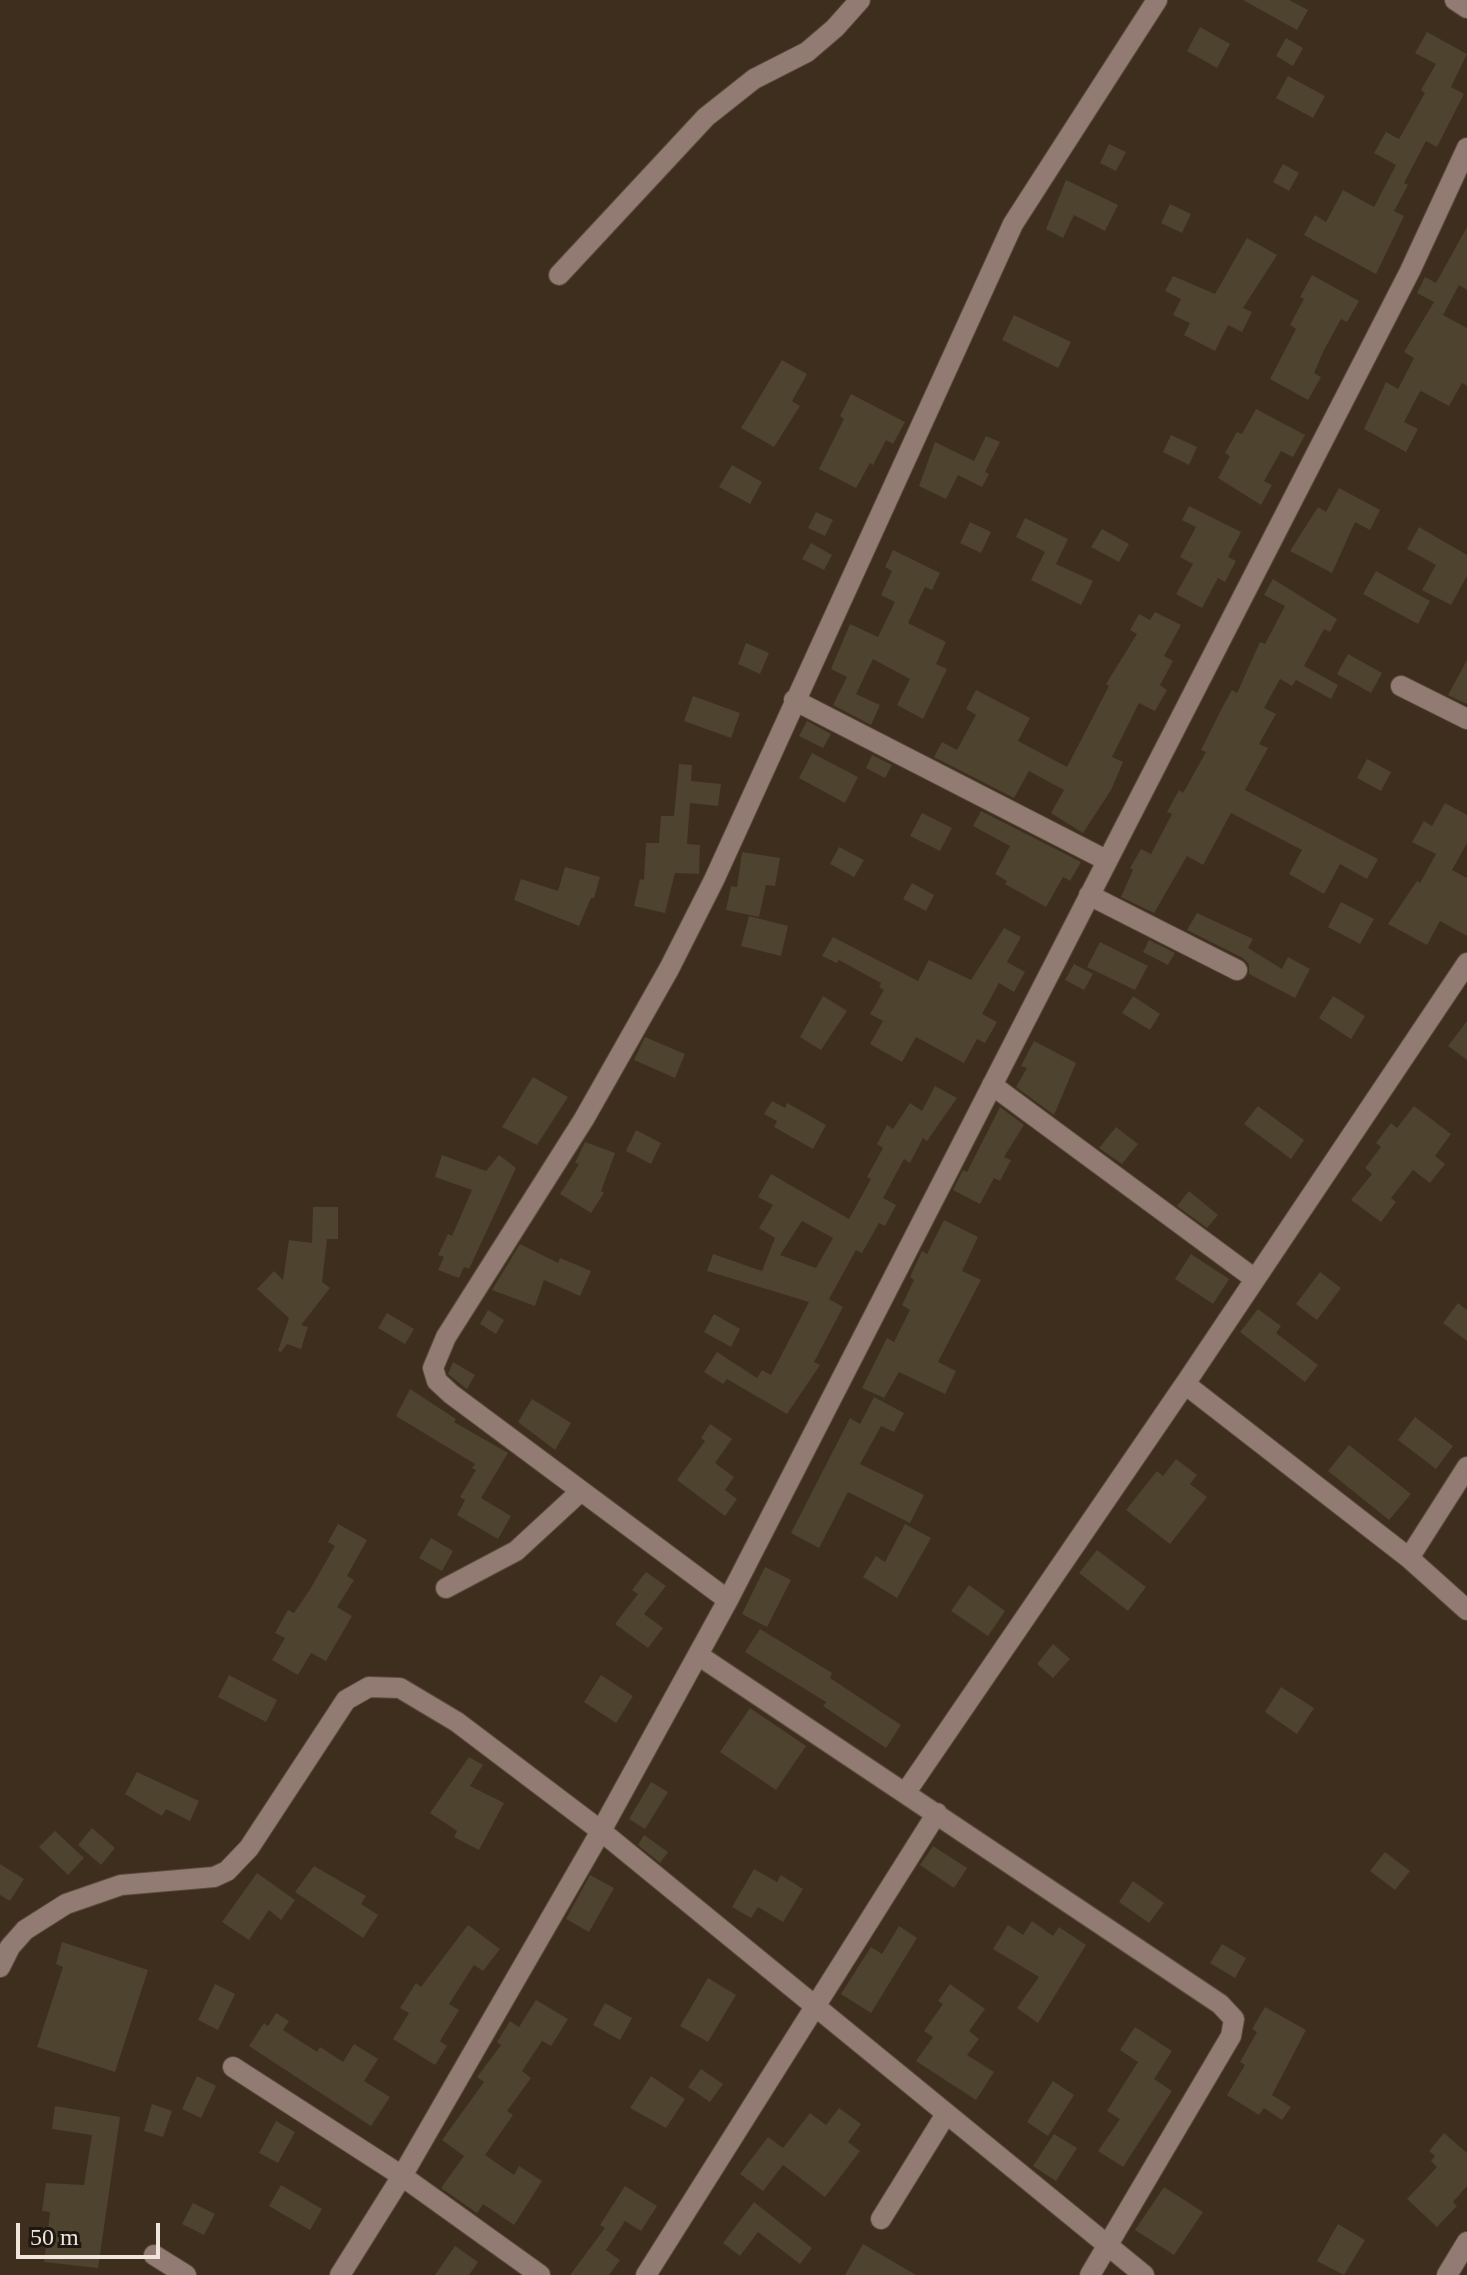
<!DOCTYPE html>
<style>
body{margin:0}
#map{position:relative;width:1467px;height:2275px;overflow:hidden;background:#3e2e1e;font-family:"Times New Roman",serif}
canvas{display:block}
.scale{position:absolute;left:16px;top:2223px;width:144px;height:36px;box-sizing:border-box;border:4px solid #efe5db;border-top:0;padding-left:10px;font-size:24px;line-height:28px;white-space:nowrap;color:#efe5db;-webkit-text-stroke:6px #1f1811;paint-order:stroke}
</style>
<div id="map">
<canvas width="1467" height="2275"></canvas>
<div class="scale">50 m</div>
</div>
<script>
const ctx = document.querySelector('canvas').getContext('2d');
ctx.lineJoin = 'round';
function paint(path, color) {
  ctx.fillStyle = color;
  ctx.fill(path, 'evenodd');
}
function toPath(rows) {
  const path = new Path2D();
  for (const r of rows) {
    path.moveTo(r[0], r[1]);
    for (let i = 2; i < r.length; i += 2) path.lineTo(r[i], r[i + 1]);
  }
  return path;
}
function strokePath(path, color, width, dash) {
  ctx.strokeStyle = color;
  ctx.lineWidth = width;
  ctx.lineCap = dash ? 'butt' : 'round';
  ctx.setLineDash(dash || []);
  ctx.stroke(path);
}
paint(toPath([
 [1243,0,1289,0,1308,10,1297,30],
 [1200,27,1230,44,1217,68,1187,51],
 [1427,32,1467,54,1451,87,1464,94,1437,147,1426,141,1404,183,1408,185,1394,211,1404,216,1376,274,1304,235,1315,215,1326,222,1343,190,1374,207,1396,165,1374,153,1386,132,1399,139,1425,93,1421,90,1436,64,1415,53],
 [1286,38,1303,48,1293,66,1276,56],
 [1288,76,1325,96,1313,118,1276,98],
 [1109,144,1126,152,1116,171,1100,163],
 [1283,164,1299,173,1289,191,1273,182],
 [1066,180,1118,205,1105,231,1074,215,1063,238,1046,229],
 [1170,204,1191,214,1182,233,1161,223],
 [1467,227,1467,290,1459,285,1443,315,1467,328,1467,386,1462,383,1449,406,1421,391,1419,393,1404,422,1418,429,1406,452,1364,429,1386,382,1398,389,1414,358,1404,352,1434,302,1417,293,1425,277,1436,283],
 [1247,238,1277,255,1243,308,1252,312,1242,332,1228,325,1215,351,1184,335,1190,323,1173,315,1181,299,1165,291,1173,276,1215,294],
 [1312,275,1359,301,1347,322,1341,319,1324,350,1314,373,1321,377,1308,400,1270,379,1296,329,1290,325,1304,299,1300,297],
 [1014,315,1071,342,1058,368,1002,340],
 [782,360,807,374,792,401,800,406,774,447,741,428],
 [851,394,905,422,893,444,886,440,873,465,870,463,856,488,819,469,844,419,840,416],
 [1256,409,1305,435,1293,457,1281,451,1264,481,1272,485,1261,505,1218,478,1230,456,1225,453,1237,432,1242,434],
 [1171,435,1197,447,1189,465,1163,452],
 [986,436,1000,442,985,472,989,474,982,487,958,475,946,499,919,486,935,442,974,461],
 [732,465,762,482,750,504,719,487],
 [1339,488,1380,510,1370,530,1355,522,1332,573,1290,551,1318,507,1326,512],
 [1189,506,1241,532,1228,557,1236,561,1225,582,1218,578,1202,608,1176,594,1193,564,1180,557,1196,527,1182,520],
 [816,512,833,520,825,536,808,528],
 [1025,518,1068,539,1056,564,1093,581,1081,605,1031,580,1045,552,1016,537],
 [970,522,991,532,981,553,960,543],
 [1419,527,1467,555,1467,576,1451,605,1422,590,1436,565,1407,549],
 [1102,529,1129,544,1119,562,1091,547],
 [811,543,832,555,824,570,802,559],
 [893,550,940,573,932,590,925,587,908,623,946,642,936,664,947,669,923,719,897,705,910,679,873,659,856,694,880,705,871,725,833,705,847,677,831,669,850,624,878,637,895,602,881,595,892,571,885,567],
 [1376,571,1430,601,1418,624,1363,594],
 [1273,579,1337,619,1330,632,1324,629,1304,666,1338,685,1331,699,1296,680,1292,686,1280,679,1264,708,1276,714,1259,744,1268,748,1245,790,1378,859,1367,879,1340,864,1324,894,1289,874,1302,850,1231,813,1203,865,1187,856,1154,913,1121,897,1133,870,1130,868,1141,849,1151,854,1172,814,1167,812,1179,790,1183,793,1206,752,1201,750,1222,708,1232,690,1237,693,1260,642,1265,644,1285,606,1264,595],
 [1155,612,1181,625,1164,656,1173,661,1160,685,1167,690,1155,711,1139,703,1112,757,1123,762,1111,790,1083,833,1051,813,1064,790,1029,771,1014,798,934,757,942,742,957,750,976,715,966,709,976,690,1030,718,1018,741,1067,767,1109,686,1106,684,1137,634,1130,630,1139,614,1150,620],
 [746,643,769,653,760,674,738,664],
 [1348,654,1382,673,1371,693,1337,674],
 [1467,660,1467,704,1448,695],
 [693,696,740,713,731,738,684,721],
 [807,721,831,734,823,748,799,736],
 [812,753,858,777,845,803,799,778],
 [872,755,892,765,885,778,866,768],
 [1367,759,1391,772,1381,791,1357,778],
 [679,764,692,765,691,781,721,784,718,806,690,803,687,844,700,845,699,874,675,873,665,913,634,906,640,879,644,880,646,843,659,843,661,816,674,816],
 [1445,803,1467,815,1467,843,1452,870,1467,878,1467,936,1440,921,1427,945,1388,924,1417,881,1420,883,1436,854,1412,842,1424,821,1432,826],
 [981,811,1081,862,1070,881,1063,877,1046,907,1005,884,1007,881,995,874,1010,846,973,826],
 [922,813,952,828,940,851,910,836],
 [839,847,864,860,854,877,830,864],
 [742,852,780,858,775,886,766,885,759,917,726,910,731,886,737,887],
 [565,867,600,877,594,898,591,898,579,926,514,900,521,879,558,891],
 [912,883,934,895,926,911,903,899],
 [1341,902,1374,919,1360,944,1328,927],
 [1197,913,1253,939,1248,948,1282,969,1288,957,1310,969,1295,998,1249,974,1249,964,1243,958,1187,930],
 [749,916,788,926,781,956,741,946],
 [1004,928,1021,937,1007,962,1025,972,1014,992,999,983,982,1014,997,1022,985,1043,977,1039,964,1063,916,1037,902,1062,870,1044,883,1021,870,1014,884,990,879,987,881,983,839,960,837,963,822,956,833,937,918,981,929,960,971,980],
 [1149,940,1175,953,1168,965,1143,952],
 [1100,942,1148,966,1135,990,1087,967],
 [1074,964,1093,974,1084,990,1065,980],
 [823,996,847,1011,821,1050,800,1037],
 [1133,996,1160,1014,1150,1030,1122,1013],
 [1333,996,1365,1016,1351,1039,1319,1018],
 [1467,1021,1467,1060,1448,1046],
 [645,1037,685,1054,675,1078,634,1060],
 [1034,1041,1076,1063,1054,1115,1016,1087,1027,1068,1021,1066],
 [533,1077,568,1097,537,1145,502,1127],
 [935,1086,957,1098,927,1141,923,1138,910,1163,904,1159,883,1198,896,1205,885,1226,879,1223,862,1253,856,1250,829,1299,843,1307,814,1362,820,1365,787,1414,727,1379,723,1384,704,1372,717,1352,757,1378,762,1370,771,1375,809,1302,707,1271,713,1254,762,1271,775,1238,759,1228,773,1205,758,1197,771,1174,849,1219,871,1179,867,1177,883,1148,877,1144,887,1125,893,1129,910,1103,922,1111],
 [802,1221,833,1238,816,1268,780,1255],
 [772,1101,785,1108,787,1103,826,1125,813,1149,774,1127,777,1121,764,1114],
 [1258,1106,1304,1140,1291,1159,1244,1124],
 [1414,1106,1451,1134,1435,1156,1445,1164,1430,1183,1413,1170,1391,1198,1396,1202,1381,1222,1351,1200,1372,1174,1365,1168,1381,1147,1376,1143,1391,1123,1397,1128],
 [1000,1107,1024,1125,1004,1157,1011,1160,1000,1181,994,1178,980,1204,953,1190,963,1170,967,1172],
 [1116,1127,1138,1144,1122,1164,1099,1148],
 [636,1130,661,1143,651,1164,626,1151],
 [585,1142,615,1153,601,1191,604,1193,591,1213,560,1194,579,1164,575,1163],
 [442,1155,486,1171,499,1155,516,1168,469,1269,464,1267,459,1278,438,1270,444,1257,438,1255,448,1234,452,1236,472,1190,435,1177],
 [1189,1191,1218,1215,1207,1228,1177,1206],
 [313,1207,338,1207,338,1239,327,1239,322,1282,330,1288,301,1325,308,1327,301,1349,287,1344,281,1352,278,1351,289,1318,257,1289,274,1271,283,1280,289,1240,312,1243],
 [944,1220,978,1237,962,1271,981,1280,938,1362,956,1371,945,1394,899,1372,884,1398,862,1388,887,1338,894,1342,910,1310,902,1305,914,1280,910,1277,922,1251,927,1254],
 [520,1244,558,1263,560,1258,591,1271,580,1296,544,1280,535,1306,492,1290],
 [1191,1254,1229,1279,1213,1304,1175,1279],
 [1320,1272,1341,1288,1317,1320,1296,1304],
 [1458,1303,1467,1310,1467,1341,1443,1323],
 [1258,1309,1281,1326,1276,1333,1318,1365,1305,1382,1240,1332],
 [488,1310,504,1320,496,1334,480,1324],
 [387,1313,414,1329,405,1344,378,1328],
 [714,1314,740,1329,731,1347,704,1332],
 [453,1362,475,1375,467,1389,448,1374],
 [410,1389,456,1419,454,1422,508,1453,481,1498,511,1516,498,1539,457,1515,465,1500,460,1497,476,1470,472,1468,475,1464,396,1416],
 [874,1397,904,1413,894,1432,881,1426,860,1464,924,1495,910,1523,848,1492,819,1548,791,1533,850,1418,860,1424],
 [532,1399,571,1423,555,1450,518,1422],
 [1415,1417,1453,1446,1436,1469,1398,1440],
 [710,1424,732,1439,715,1463,734,1477,725,1490,737,1499,725,1516,677,1480,705,1441,701,1438],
 [1349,1445,1411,1494,1389,1520,1328,1471],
 [1176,1459,1197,1475,1190,1484,1207,1497,1170,1544,1126,1510,1157,1471,1163,1476],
 [338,1524,367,1540,347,1576,354,1580,337,1607,352,1616,326,1661,311,1653,298,1675,272,1660,285,1638,275,1633,288,1610,294,1613,309,1591,335,1546,328,1542],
 [905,1524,931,1538,897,1598,863,1577,876,1556,885,1562],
 [431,1538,453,1551,442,1571,419,1558],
 [1097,1550,1146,1587,1128,1611,1079,1573],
 [765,1567,791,1580,767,1627,742,1614],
 [646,1572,666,1586,644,1614,663,1628,648,1648,615,1624,638,1594,632,1590],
 [969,1585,1005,1611,988,1636,951,1611],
 [760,1629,832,1673,830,1678,901,1725,886,1748,823,1706,826,1702,745,1652],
 [1053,1644,1070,1659,1053,1678,1037,1664],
 [229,1675,277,1700,266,1722,218,1697],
 [601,1675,633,1696,616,1723,584,1702],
 [1281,1687,1314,1708,1297,1734,1265,1712],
 [750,1708,806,1746,776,1790,720,1752],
 [469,1757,483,1765,470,1786,504,1803,479,1850,454,1837,457,1831,430,1813],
 [137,1772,199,1801,190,1821,166,1809,162,1816,125,1794],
 [651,1782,668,1792,645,1829,629,1819],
 [92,1828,115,1848,101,1865,78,1845],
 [55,1831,84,1858,68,1875,39,1847],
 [644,1835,668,1852,660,1863,638,1845],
 [933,1846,967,1868,954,1888,920,1865],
 [1385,1852,1410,1871,1395,1890,1370,1871],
 [0,1864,24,1879,10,1901,0,1895],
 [314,1866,366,1896,361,1904,378,1915,363,1938,295,1892],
 [754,1869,777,1882,781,1875,803,1889,783,1922,758,1907,751,1918,732,1907],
 [257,1873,295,1900,281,1920,269,1910,249,1940,222,1922],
 [590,1875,614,1888,589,1932,566,1919],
 [1133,1881,1164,1903,1149,1923,1119,1902],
 [1032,1921,1053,1936,1059,1927,1086,1945,1038,2023,1017,2008,1039,1977,993,1949,1008,1925,1023,1935],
 [468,1925,500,1949,483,1971,474,1965,449,2004,459,2010,440,2041,447,2046,435,2065,393,2039,409,2013,400,2008,416,1983,421,1987],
 [899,1926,917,1938,871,2013,841,1994,871,1947,882,1954],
 [62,1942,148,1970,115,2072,37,2047,63,1967,56,1964],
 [1222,1944,1246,1958,1235,1978,1210,1963],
 [708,1978,736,1995,708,2042,680,2026],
 [215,1984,235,1994,218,2030,198,2020],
 [950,1984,985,2009,969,2031,979,2039,967,2055,994,2072,976,2100,916,2061,933,2037,924,2031,943,2004,938,2001],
 [536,2000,568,2019,551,2046,542,2041,522,2071,531,2078,507,2111,513,2115,485,2155,514,2175,519,2166,542,2181,514,2225,483,2204,477,2213,441,2188,464,2156,442,2140,484,2082,477,2077,501,2045,497,2042,510,2021,519,2027],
 [605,2003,632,2018,620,2040,593,2025],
 [1265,2007,1306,2030,1272,2095,1291,2107,1282,2120,1264,2108,1259,2115,1227,2095,1245,2065,1240,2062,1257,2032,1252,2029],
 [276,2013,289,2021,283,2030,317,2052,320,2047,343,2062,354,2044,378,2059,364,2081,390,2097,371,2126,249,2046,264,2023,268,2026],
 [1135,2027,1172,2051,1154,2079,1172,2091,1123,2167,1098,2151,1120,2119,1107,2111,1138,2062,1120,2050],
 [701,2069,723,2084,710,2102,688,2087],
 [197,2076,216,2086,201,2118,182,2109],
 [651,2076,685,2099,666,2128,630,2108],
 [1053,2081,1074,2095,1048,2136,1027,2122],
 [152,2104,172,2111,163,2137,144,2131],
 [55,2106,120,2117,98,2268,44,2262,50,2212,42,2211,46,2183,84,2185,92,2135,52,2129],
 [839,2108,861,2124,848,2142,860,2151,825,2197,783,2165,763,2191,740,2174,768,2137,783,2148,810,2113,826,2125],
 [276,2121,295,2132,278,2163,259,2153],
 [1444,2133,1467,2153,1467,2186,1453,2202,1457,2206,1437,2227,1407,2199,1437,2167,1431,2161,1435,2156,1429,2151],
 [1054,2134,1077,2148,1056,2181,1033,2166],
 [281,2185,322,2209,310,2230,269,2206],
 [625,2186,657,2206,641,2231,625,2221,606,2250,620,2260,609,2275,570,2275,605,2228,600,2225],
 [1164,2187,1203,2212,1174,2255,1135,2230],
 [754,2202,812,2248,800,2264,758,2232,740,2256,723,2243],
 [193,2203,215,2214,204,2235,182,2224],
 [1338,2224,1365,2240,1344,2275,1317,2261],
 [863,2244,916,2275,845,2275],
 [455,2246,478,2262,469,2275,435,2275]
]), '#4d432f');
const minor = toPath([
 [1455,0,1467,8],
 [559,275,706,117,754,79,807,52,835,28,860,0],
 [1401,686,1467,719],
 [794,700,1106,860],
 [1089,895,1237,970],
 [1467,963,1185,1384,1409,1558,1467,1610],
 [992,1085,1255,1279],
 [1409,1558,1467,1467],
 [446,1588,516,1551,580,1492],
 [728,1600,451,1394,437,1381,433,1368,446,1337,584,1119,669,969,714,880,1013,224,1157,0],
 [698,1655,1220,2004,1234,2019,1231,2036,1090,2275],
 [906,1792,1185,1384],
 [0,1967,10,1947,25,1930,66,1904,121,1885,214,1877,227,1871,249,1848,346,1700,369,1687,400,1688,457,1722,601,1831,1144,2275],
 [233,2067,402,2176,540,2275],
 [881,2219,946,2114],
 [154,2255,186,2275],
 [340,2275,402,2176,601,1831,728,1600,1410,271,1467,148],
 [646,2275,937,1813],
 [1447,2275,1467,2242]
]);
strokePath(minor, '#5a4b3c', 22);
strokePath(minor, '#927b72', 20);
</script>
